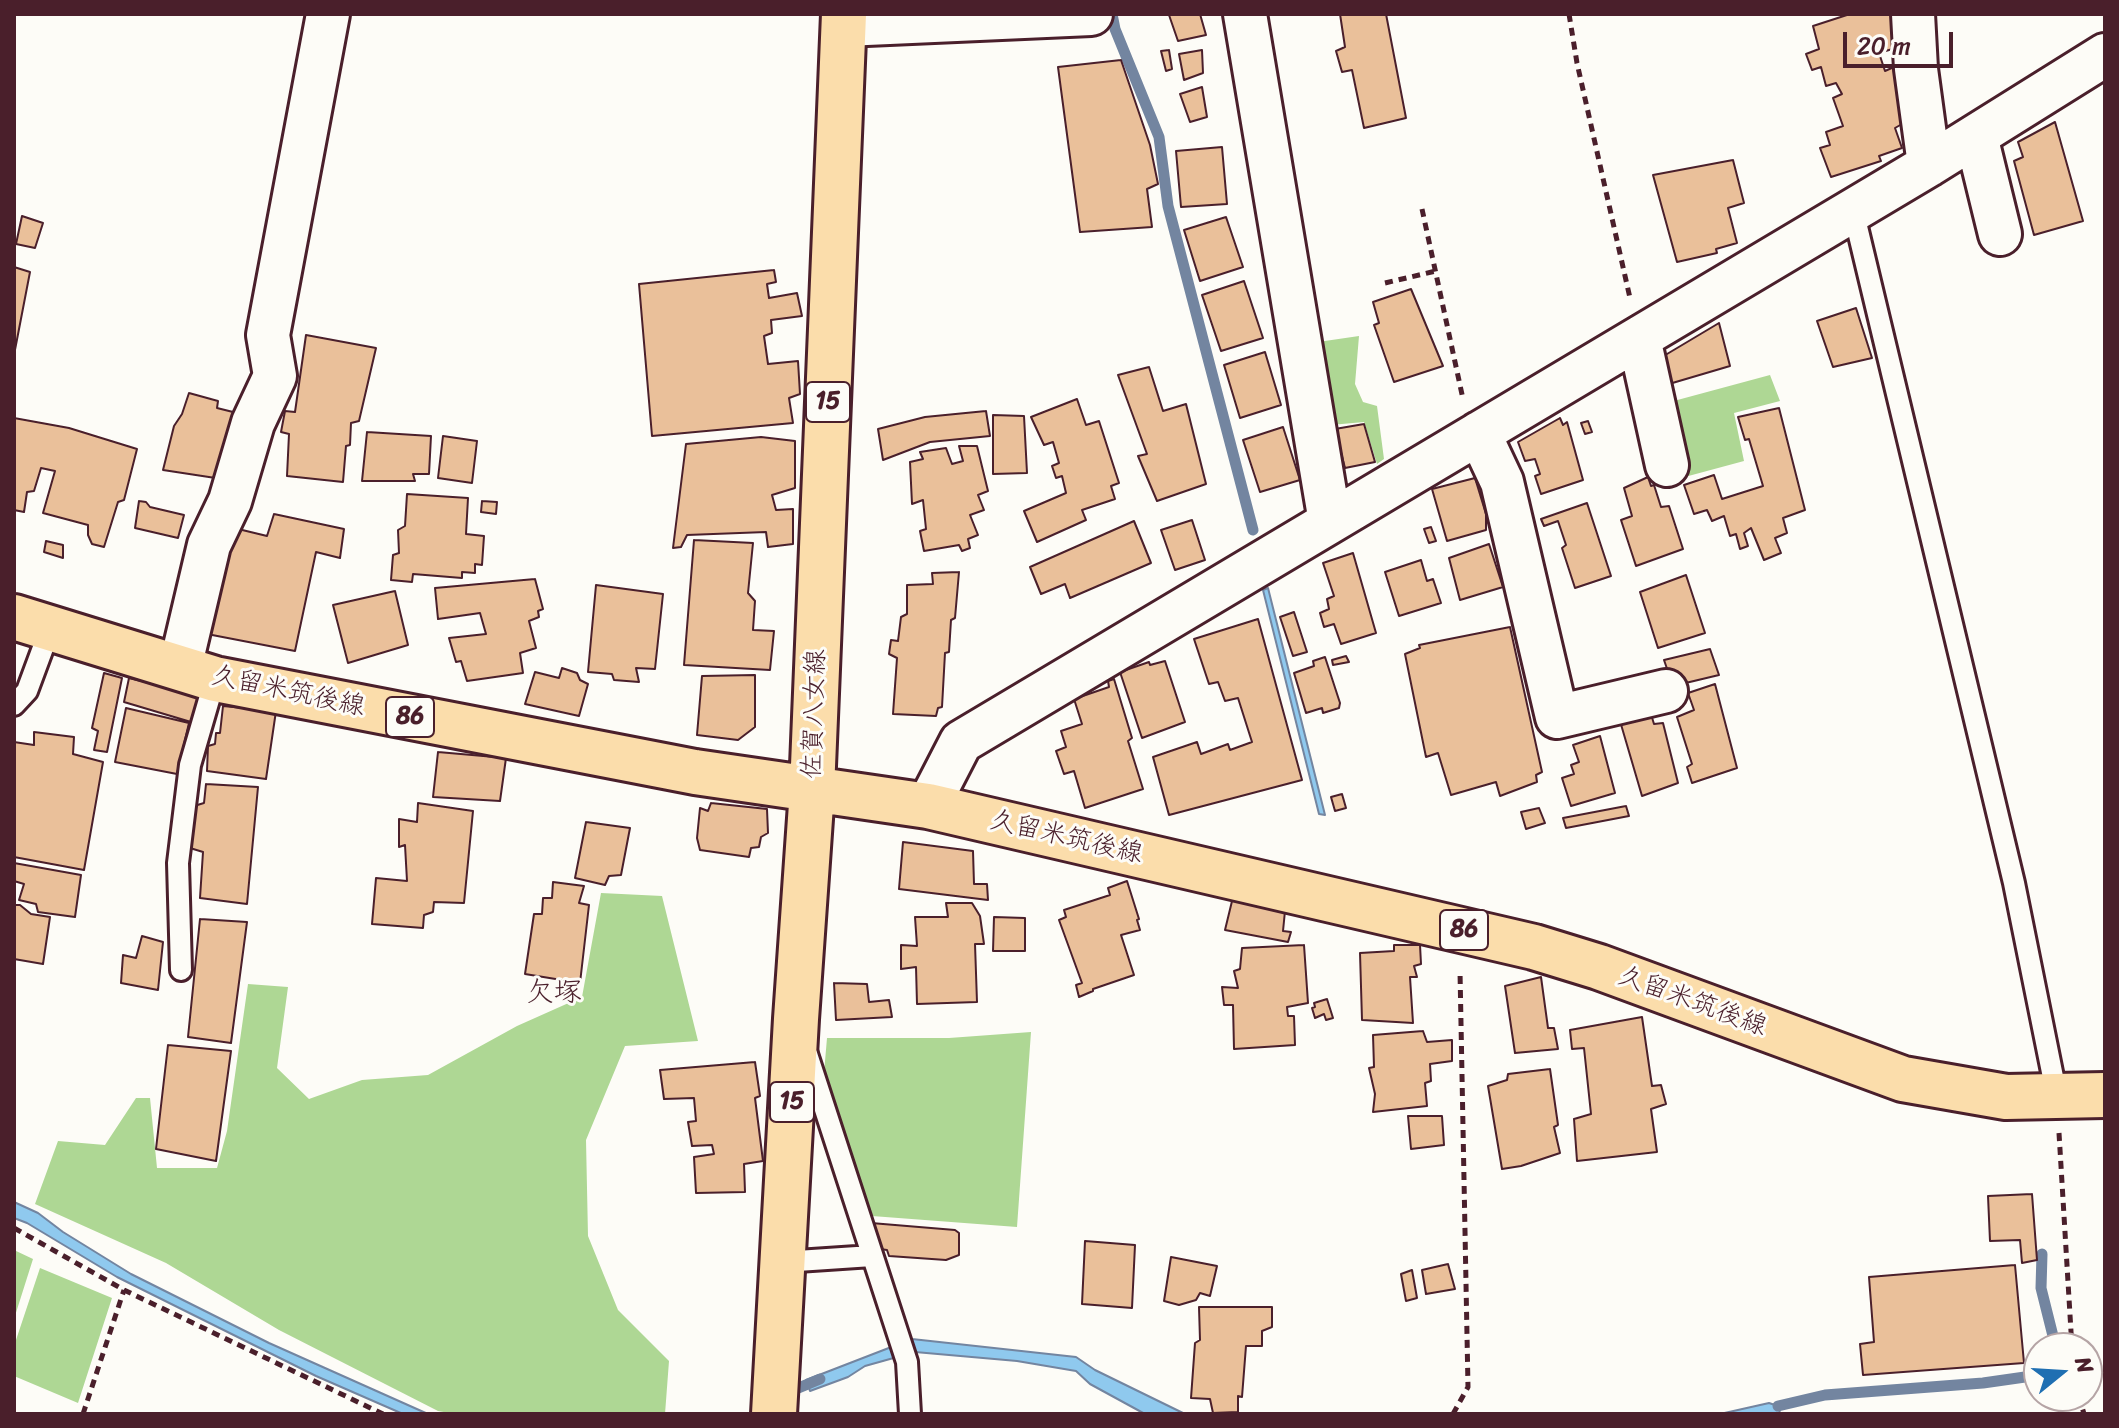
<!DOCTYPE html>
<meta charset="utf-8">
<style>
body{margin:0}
#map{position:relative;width:2119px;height:1428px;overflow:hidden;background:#fdfcf7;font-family:Sriracha,sans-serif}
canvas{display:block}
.frame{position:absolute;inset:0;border:16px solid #4a1f2b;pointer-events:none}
.north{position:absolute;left:2023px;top:1332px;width:80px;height:80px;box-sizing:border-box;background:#fdfcf7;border:2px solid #b5a4a5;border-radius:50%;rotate:72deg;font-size:22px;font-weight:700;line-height:32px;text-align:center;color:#4a1f2b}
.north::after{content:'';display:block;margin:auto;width:28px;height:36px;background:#1f6fb2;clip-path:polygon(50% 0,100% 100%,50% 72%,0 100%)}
.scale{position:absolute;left:1843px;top:32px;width:110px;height:36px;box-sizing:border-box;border:4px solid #4a1f2b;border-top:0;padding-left:10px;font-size:24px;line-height:28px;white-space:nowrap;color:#4a1f2b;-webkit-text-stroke:6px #fdfcf7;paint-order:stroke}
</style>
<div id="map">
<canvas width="2119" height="1428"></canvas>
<div class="frame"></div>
<div class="north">N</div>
<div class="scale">20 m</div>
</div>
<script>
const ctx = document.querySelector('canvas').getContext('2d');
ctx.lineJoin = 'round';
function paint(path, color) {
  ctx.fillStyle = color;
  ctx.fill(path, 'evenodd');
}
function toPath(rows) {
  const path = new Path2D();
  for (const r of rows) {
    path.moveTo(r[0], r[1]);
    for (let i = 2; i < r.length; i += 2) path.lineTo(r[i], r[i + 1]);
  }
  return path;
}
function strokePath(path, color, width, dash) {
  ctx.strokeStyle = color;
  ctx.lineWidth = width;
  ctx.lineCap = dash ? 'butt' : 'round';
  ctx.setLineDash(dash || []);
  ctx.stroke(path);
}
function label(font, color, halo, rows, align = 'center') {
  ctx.font = font + ' Sriracha,"Klee One",sans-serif';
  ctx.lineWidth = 6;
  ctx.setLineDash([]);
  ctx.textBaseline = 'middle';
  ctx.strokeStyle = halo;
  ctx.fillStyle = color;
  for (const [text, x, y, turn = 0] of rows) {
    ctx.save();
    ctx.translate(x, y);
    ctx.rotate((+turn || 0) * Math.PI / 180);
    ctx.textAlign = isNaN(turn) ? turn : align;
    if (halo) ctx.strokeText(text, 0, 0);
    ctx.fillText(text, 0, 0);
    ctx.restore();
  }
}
paint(toPath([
 [1359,336,1355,384,1363,402,1377,406,1384,459,1377,464,1364,422,1331,425,1318,342],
 [1770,375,1780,401,1734,413,1744,461,1681,478,1670,402],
 [601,893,662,896,698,1041,625,1046,586,1140,588,1236,618,1310,669,1361,665,1414,455,1414,438,1411,279,1330,166,1263,35,1204,58,1141,105,1145,136,1098,150,1098,157,1168,217,1168,227,1131,248,984,288,987,277,1068,309,1099,362,1080,428,1075,517,1026,582,997],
 [1031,1032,1017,1227,872,1216,824,1073,827,1038,949,1038],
 [14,1250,33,1259,14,1319],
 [40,1268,112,1298,78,1403,14,1376,14,1346]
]), '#aed794');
const water = toPath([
 [1268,588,1325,815,1319,814,1263,590,1268,588],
 [14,1202,38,1213,63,1232,131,1274,269,1343,428,1414,403,1414,316,1376,117,1277,27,1223,14,1218,14,1202],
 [912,1339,1076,1357,1095,1370,1185,1414,1145,1414,1090,1384,1076,1371,1017,1361,915,1352,865,1366,848,1377,810,1391,806,1380,912,1339],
 [1769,1403,1778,1406,1780,1413,1720,1414,1769,1403]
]);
paint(water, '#8fc9ee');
strokePath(water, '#7385a0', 2);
strokePath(toPath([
 [1112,14,1115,29,1159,137,1168,206,1253,530],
 [2042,1254,2041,1288,2056,1348],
 [784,1394,820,1379],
 [1778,1406,1825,1395,1983,1383,2039,1375]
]), '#7385a0', 11);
const building = toPath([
 [1175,14,1200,14,1206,35,1178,41,1169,15,1175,14],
 [1340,14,1386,14,1406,118,1364,128,1352,70,1342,72,1336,51,1345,47,1340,14],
 [1850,14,1896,14,1906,45,1879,53,1885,71,1894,67,1913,116,1901,120,1902,124,1895,128,1902,148,1879,156,1881,161,1831,177,1820,148,1830,145,1826,132,1843,126,1833,98,1842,94,1836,83,1826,86,1821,67,1812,70,1806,54,1819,49,1813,26,1850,14],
 [1169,50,1172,69,1166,71,1161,51,1169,50],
 [1202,50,1203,73,1184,80,1179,54,1202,50],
 [1121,60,1150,145,1158,184,1147,189,1152,227,1080,232,1058,67,1121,60],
 [1202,87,1207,117,1190,122,1180,94,1202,87],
 [2055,122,2083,221,2034,235,2014,161,2023,157,2018,142,2055,122],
 [1222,147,1227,204,1181,207,1176,151,1222,147],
 [1733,160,1744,203,1728,208,1737,243,1716,249,1717,253,1677,262,1653,175,1733,160],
 [22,216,43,223,35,248,16,244,22,216],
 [1226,217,1243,267,1200,281,1184,230,1226,217],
 [14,267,30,272,14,355,14,267],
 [774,270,776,282,767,284,769,298,797,293,802,316,771,320,772,333,764,336,768,364,798,361,800,394,789,398,793,423,652,436,639,284,774,270],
 [1244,281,1263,338,1221,351,1202,295,1244,281],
 [1411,289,1443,366,1394,382,1374,325,1379,323,1373,302,1411,289],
 [1856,308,1872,358,1833,367,1817,321,1856,308],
 [1719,323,1730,366,1669,384,1662,357,1719,323],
 [306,335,376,348,359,421,351,423,350,445,346,446,343,482,287,476,289,434,281,432,285,411,295,412,306,335],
 [1265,352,1281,405,1240,418,1224,365,1265,352],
 [1149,367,1163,411,1186,404,1206,484,1157,501,1138,456,1147,454,1118,375,1149,367],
 [189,393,218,401,217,408,237,413,222,479,163,470,174,426,182,414,189,393],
 [1077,399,1086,425,1099,421,1119,483,1111,486,1115,499,1082,510,1086,520,1037,542,1024,511,1066,493,1062,476,1056,478,1052,466,1059,463,1053,442,1044,445,1031,417,1077,399],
 [1779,408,1805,510,1783,518,1787,533,1775,538,1781,553,1764,560,1751,528,1744,533,1748,546,1740,549,1736,534,1730,536,1724,516,1712,521,1707,510,1694,514,1684,485,1714,475,1722,499,1763,486,1749,439,1745,440,1738,417,1779,408],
 [986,411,990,436,930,442,883,460,878,429,925,417,986,411],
 [993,415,1024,416,1027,473,993,474,993,415],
 [14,418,69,428,137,449,124,500,118,502,104,547,92,544,88,535,88,525,43,513,55,471,41,468,34,491,27,492,24,512,14,510,14,418],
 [1560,418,1563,425,1567,422,1583,480,1541,494,1535,476,1540,474,1535,459,1525,461,1518,442,1560,418],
 [1588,421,1592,432,1585,434,1581,423,1588,421],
 [1364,424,1375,462,1345,468,1335,429,1364,424],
 [1283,427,1300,480,1260,492,1243,440,1283,427],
 [367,432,431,436,429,474,413,474,415,481,362,481,367,432],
 [443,436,477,441,472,483,438,478,443,436],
 [761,437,795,441,795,488,772,495,776,510,793,509,793,544,768,547,766,532,687,535,681,547,673,548,686,444,761,437],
 [959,446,977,446,988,491,978,495,984,510,970,515,978,535,968,539,970,548,962,551,959,545,924,551,920,531,926,529,923,500,912,504,910,462,923,459,920,452,946,448,952,464,963,461,959,446],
 [1648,477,1651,486,1654,485,1661,507,1669,506,1683,549,1636,566,1621,520,1632,516,1624,488,1648,477],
 [1475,478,1486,514,1486,530,1447,541,1432,489,1475,478],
 [407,494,468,498,466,534,484,536,482,565,475,564,475,573,462,572,462,578,413,574,412,582,391,580,393,555,399,553,398,530,405,526,407,494],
 [139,501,146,502,150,507,184,515,178,538,135,528,139,501],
 [482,501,497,502,496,514,481,512,482,501],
 [1587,503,1611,576,1575,588,1562,548,1566,545,1558,521,1544,526,1541,519,1587,503],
 [274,514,344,529,340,558,316,552,295,651,207,634,234,528,267,536,274,514],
 [1192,520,1205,560,1175,570,1161,530,1192,520],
 [1134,521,1151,563,1070,598,1065,584,1041,594,1030,567,1134,521],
 [1431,527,1436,541,1429,543,1424,529,1431,527],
 [694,540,753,543,748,593,755,601,753,630,774,631,770,670,684,665,694,540],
 [46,541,63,545,63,558,44,552,46,541],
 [1489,544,1503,587,1460,600,1449,558,1489,544],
 [1353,553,1376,633,1341,644,1334,624,1324,627,1320,613,1329,609,1327,599,1334,596,1323,563,1353,553],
 [1421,560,1427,581,1433,579,1441,603,1399,616,1385,572,1421,560],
 [959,572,955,618,951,620,949,652,945,653,942,707,938,708,936,716,893,714,897,658,889,654,891,640,898,641,901,617,907,614,907,585,933,584,932,573,959,572],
 [1686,575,1705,633,1658,648,1640,592,1686,575],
 [535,579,543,609,538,611,539,617,529,621,536,648,520,653,523,673,467,681,461,661,456,662,449,638,486,634,480,613,438,619,435,588,535,579],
 [596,585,663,594,655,669,636,668,639,682,614,680,612,674,588,672,596,585],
 [395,591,408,645,348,663,333,605,395,591],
 [1294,612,1307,652,1293,656,1280,617,1294,612],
 [1258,619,1302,780,1169,815,1153,757,1197,742,1201,754,1228,744,1230,750,1252,742,1238,698,1225,701,1218,682,1209,684,1194,639,1258,619],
 [1510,627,1542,772,1536,775,1537,782,1500,796,1496,782,1451,795,1438,753,1426,757,1405,654,1420,648,1419,645,1510,627],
 [1710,649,1719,675,1673,686,1664,660,1710,649],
 [1346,656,1349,662,1333,665,1332,660,1346,656],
 [1325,657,1340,703,1339,708,1323,713,1322,708,1306,713,1294,673,1314,666,1313,661,1325,657],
 [1165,661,1185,722,1142,738,1120,672,1149,662,1150,665,1165,661],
 [562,668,577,673,580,680,588,684,579,716,525,704,535,672,559,678,562,668],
 [104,673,122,678,107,752,94,750,98,731,92,728,104,673],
 [755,675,755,727,738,740,697,735,702,676,755,675],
 [129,678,199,695,191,722,124,702,129,678],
 [1114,679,1132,738,1128,741,1143,789,1085,808,1074,771,1064,774,1056,751,1066,747,1061,731,1082,724,1074,699,1109,687,1108,681,1114,679],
 [1715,684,1737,768,1692,783,1687,767,1692,764,1677,717,1694,710,1688,693,1715,684],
 [223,706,276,711,266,779,207,771,208,746,215,744,216,733,220,733,223,706],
 [126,708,189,723,177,774,115,762,126,708],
 [1650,711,1654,724,1663,723,1678,783,1642,796,1620,721,1650,711],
 [34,732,74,737,73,754,103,762,84,870,14,857,14,742,34,745,34,732],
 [1600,736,1615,793,1571,806,1562,778,1574,774,1571,765,1579,762,1573,745,1600,736],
 [438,752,506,758,500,801,433,797,438,752],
 [206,784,258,787,247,904,200,898,203,852,190,848,194,806,204,803,206,784],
 [1342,794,1346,808,1335,811,1331,797,1342,794],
 [418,803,473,811,464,903,434,902,433,912,424,915,423,928,372,924,376,878,407,881,405,845,399,847,399,819,417,822,418,803],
 [711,803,767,809,768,833,761,837,759,847,751,848,749,857,700,850,697,838,700,808,708,811,711,803],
 [1626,806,1629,816,1566,828,1563,818,1626,806],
 [1539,808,1545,823,1526,829,1521,812,1539,808],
 [586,822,630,828,621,875,609,876,605,885,575,878,586,822],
 [903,842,973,851,974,884,987,884,988,900,899,889,903,842],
 [14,863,81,875,75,917,38,912,36,904,19,900,24,884,14,881,14,863],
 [1127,881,1139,919,1137,920,1140,930,1121,935,1134,975,1093,989,1093,991,1079,997,1076,985,1082,983,1059,920,1066,917,1064,910,1110,895,1108,888,1127,881],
 [553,882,584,886,579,903,589,905,580,983,525,974,534,914,542,914,543,898,552,898,553,882],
 [1233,897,1285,911,1283,931,1291,932,1288,942,1225,930,1233,897],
 [946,903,972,903,980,916,984,944,975,944,977,1002,917,1004,916,967,901,969,901,945,917,946,915,917,948,917,946,903],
 [14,905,20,905,31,914,50,917,43,964,14,959,14,905],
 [994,917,1025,918,1025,951,993,951,994,917],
 [200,919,247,922,231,1043,188,1037,200,919],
 [142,936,163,942,158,990,121,983,123,955,136,958,142,936],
 [1304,945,1308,1003,1287,1007,1288,1016,1294,1016,1295,1045,1234,1049,1233,1005,1224,1005,1222,987,1238,988,1234,971,1240,969,1242,948,1304,945],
 [1394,945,1420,945,1421,964,1414,966,1417,977,1410,977,1413,1023,1362,1020,1360,953,1394,951,1394,945],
 [1541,977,1548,1028,1554,1028,1558,1049,1515,1053,1505,986,1541,977],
 [834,983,867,984,869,1002,889,1000,892,1017,836,1020,834,983],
 [1327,999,1333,1018,1326,1020,1324,1014,1315,1018,1312,1008,1315,1007,1314,1003,1327,999],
 [1642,1017,1652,1086,1661,1085,1666,1104,1651,1109,1657,1152,1577,1161,1574,1119,1591,1114,1584,1048,1572,1049,1570,1030,1642,1017],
 [1423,1031,1427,1042,1452,1040,1452,1061,1430,1064,1431,1081,1425,1083,1427,1106,1373,1112,1375,1094,1369,1068,1374,1067,1373,1035,1423,1031],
 [168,1045,231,1051,216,1161,156,1149,168,1045],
 [755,1062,760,1096,755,1098,763,1161,744,1164,745,1192,696,1193,694,1157,714,1154,712,1145,692,1146,688,1122,696,1121,694,1098,664,1099,660,1070,755,1062],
 [1550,1069,1558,1125,1554,1127,1560,1153,1521,1166,1502,1169,1488,1086,1507,1080,1508,1074,1550,1069],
 [1408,1116,1442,1116,1444,1145,1411,1149,1408,1116],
 [2032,1194,2037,1260,2022,1263,2020,1240,1990,1241,1988,1196,2032,1194],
 [871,1223,955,1230,959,1233,959,1255,946,1260,889,1256,887,1250,880,1249,871,1223],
 [1085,1241,1135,1245,1132,1308,1082,1304,1085,1241],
 [1171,1257,1217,1266,1210,1296,1200,1293,1196,1300,1179,1305,1164,1301,1171,1257],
 [1448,1264,1455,1289,1426,1294,1422,1270,1448,1264],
 [2015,1265,2024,1363,1863,1375,1860,1344,1874,1342,1869,1277,2015,1265],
 [1412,1270,1417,1298,1406,1301,1401,1274,1412,1270],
 [1199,1307,1272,1307,1272,1327,1262,1331,1262,1346,1246,1346,1242,1397,1238,1396,1238,1412,1213,1413,1210,1399,1191,1398,1195,1343,1200,1340,1199,1307]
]);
paint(building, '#eac09a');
strokePath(building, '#4a1f2b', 2);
const service = toPath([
 [1853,210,2014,883,2057,1097],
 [14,705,27,691,50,629],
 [181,970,178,863,190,765,215,679],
 [807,1054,907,1362,910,1414],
 [782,1262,872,1256]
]);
const minor = toPath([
 [1245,14,1330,522],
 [1913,14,1916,69,1929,165],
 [844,25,1091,14],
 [1976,136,2000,234],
 [1639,338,1667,465],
 [1479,433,1502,482,1557,717,1666,691],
 [180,668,209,545,230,501,253,423,275,376,268,335,328,14],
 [928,806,961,742,1929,165,2105,55]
]);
const primary = toPath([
 [14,617,215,679,695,772,928,806,1534,947,1599,967,1903,1079,2006,1097,2105,1095],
 [774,1414,796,1019,812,790,844,14]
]);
strokePath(service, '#4a1f2b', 26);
strokePath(minor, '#4a1f2b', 48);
strokePath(primary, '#4a1f2b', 50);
strokePath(toPath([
 [1569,14,1577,63,1630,298],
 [1422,209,1463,399],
 [1385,283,1436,271],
 [2059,1133,2072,1348],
 [14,1228,124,1290,383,1414],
 [2079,1396,2084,1414],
 [83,1414,124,1290],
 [1453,1414,1468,1387,1460,971]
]), '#4a1f2b', 5, [8, 6]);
strokePath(service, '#fdfcf7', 20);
strokePath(minor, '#fdfcf7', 42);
strokePath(primary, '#fbddab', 44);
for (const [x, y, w] of [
 [828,402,44],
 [410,717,48],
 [1464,930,48],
 [792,1102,44]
]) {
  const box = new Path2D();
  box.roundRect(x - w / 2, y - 20, w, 40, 6);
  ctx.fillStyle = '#fdfcf7';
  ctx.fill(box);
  strokePath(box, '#4a1f2b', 2);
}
label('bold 24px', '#4a1f2b', null, [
 ["15",828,402],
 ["86",410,717],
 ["86",1464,930],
 ["15",792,1102]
]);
label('26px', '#4a1f2b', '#fdfcf7', [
 ["久留米筑後線",288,692,12],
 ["佐賀八女線",815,714,-88],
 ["久留米筑後線",1066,838,13],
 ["久留米筑後線",1692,1002,20]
]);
label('28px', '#4a1f2b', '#fdfcf7', [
 ["欠塚",554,994]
]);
</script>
